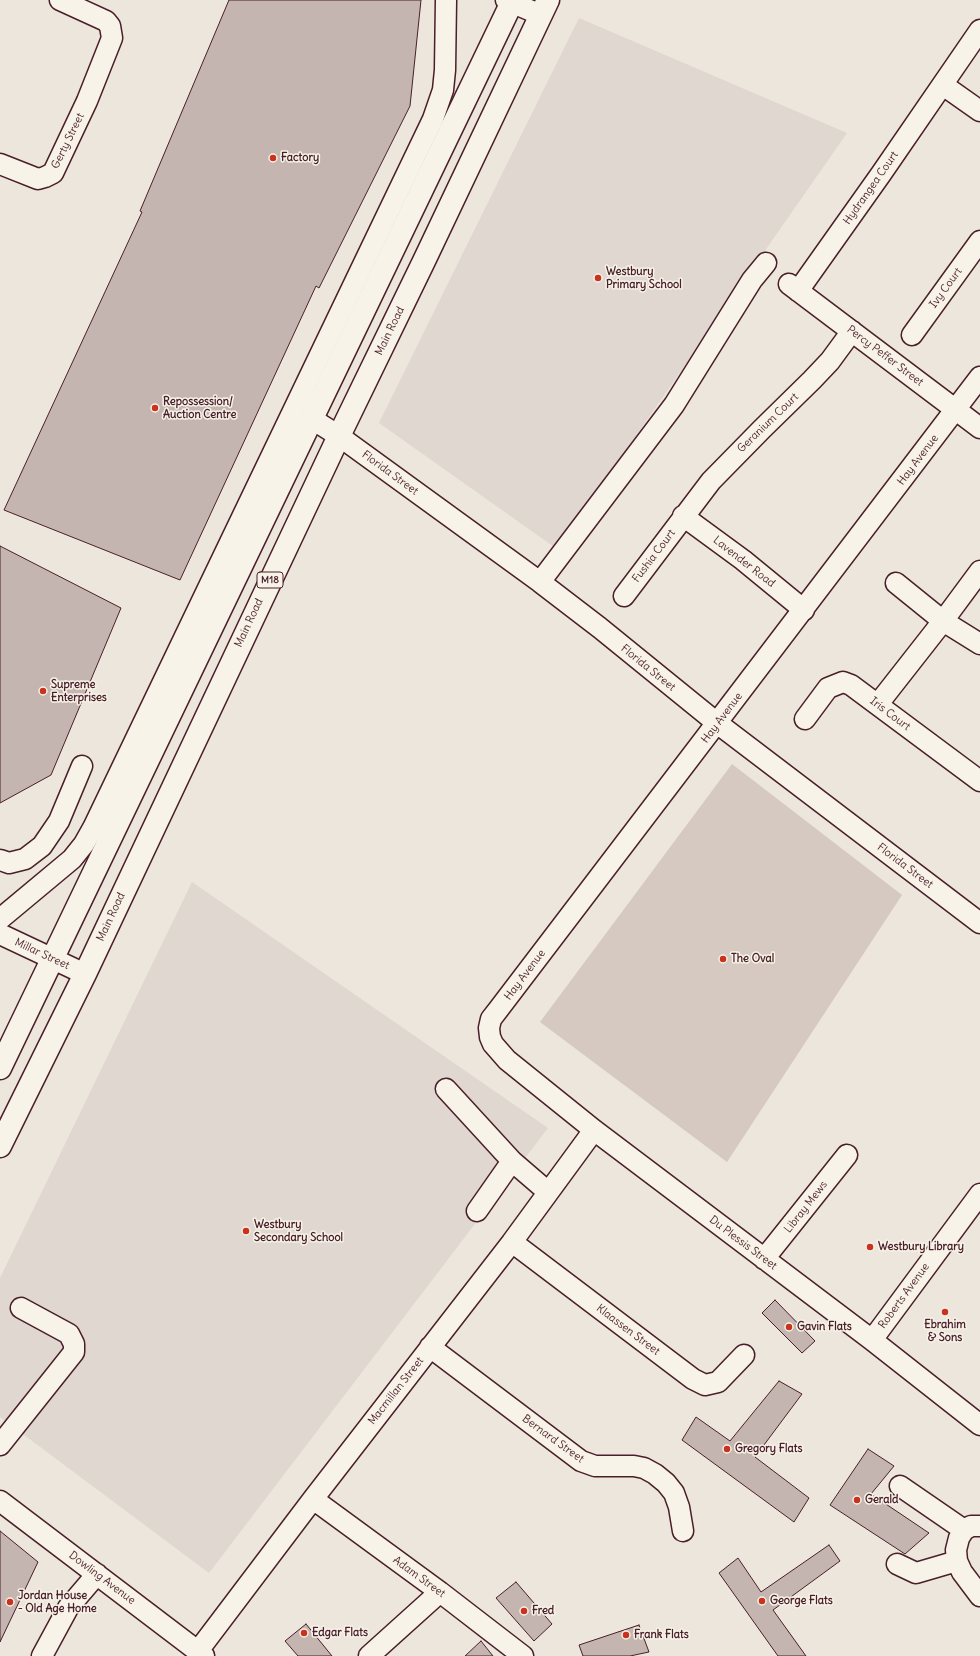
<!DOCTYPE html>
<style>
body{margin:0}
canvas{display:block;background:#ece6dd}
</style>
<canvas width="980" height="1656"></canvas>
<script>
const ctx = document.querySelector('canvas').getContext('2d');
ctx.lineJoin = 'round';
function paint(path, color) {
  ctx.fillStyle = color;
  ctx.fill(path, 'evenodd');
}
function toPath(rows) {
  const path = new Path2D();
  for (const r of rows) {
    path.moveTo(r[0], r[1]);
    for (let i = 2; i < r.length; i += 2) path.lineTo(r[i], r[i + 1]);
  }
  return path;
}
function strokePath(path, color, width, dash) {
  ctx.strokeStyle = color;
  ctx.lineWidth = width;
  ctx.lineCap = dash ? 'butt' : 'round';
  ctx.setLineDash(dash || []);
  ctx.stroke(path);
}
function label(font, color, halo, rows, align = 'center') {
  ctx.font = font + ' Delius,sans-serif';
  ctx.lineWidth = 3;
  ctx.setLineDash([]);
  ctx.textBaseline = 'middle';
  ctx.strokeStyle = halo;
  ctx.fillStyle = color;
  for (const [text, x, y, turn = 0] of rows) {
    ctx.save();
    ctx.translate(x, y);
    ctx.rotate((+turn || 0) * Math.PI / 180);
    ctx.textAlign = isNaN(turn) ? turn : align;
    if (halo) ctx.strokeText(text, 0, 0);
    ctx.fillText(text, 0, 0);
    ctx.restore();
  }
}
paint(toPath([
 [579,18,847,133,557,549,379,423],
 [192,882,548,1128,209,1573,0,1417,0,1278]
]), '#e0d7d0');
paint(toPath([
 [732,764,902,895,727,1162,540,1022]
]), '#d5c9c2');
const building = toPath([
 [229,0,421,0,410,106,319,288,316,286,180,580,4,510,142,212,140,211,229,0],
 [0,546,121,608,51,775,0,803,0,546],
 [775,1300,815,1341,802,1353,762,1313,775,1300],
 [779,1381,802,1394,755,1457,809,1498,794,1522,682,1440,696,1417,730,1441,779,1381],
 [868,1449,894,1466,871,1494,929,1533,905,1554,830,1505,868,1449],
 [0,1531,38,1562,0,1642,0,1531],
 [829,1545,840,1561,773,1610,806,1656,778,1656,719,1573,738,1558,761,1592,829,1545],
 [516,1582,552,1624,534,1641,496,1598,516,1582],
 [306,1624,332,1656,298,1656,285,1641,306,1624],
 [639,1625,649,1652,630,1656,583,1656,579,1645,639,1625],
 [481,1641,493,1656,465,1656,481,1641]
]);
paint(building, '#c4b5b0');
strokePath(building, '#4a1f2b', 1);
const minor = toPath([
 [506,0,541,15],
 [943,85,980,111],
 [0,164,38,179,45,177,53,173,87,101,112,38,110,26,106,21,60,0],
 [789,284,980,428],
 [798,291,881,174,980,30],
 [912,335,980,241],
 [980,377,498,1010,491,1019,489,1028,490,1037,493,1044,507,1060,594,1130,872,1340,980,1425],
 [312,419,339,436,540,582,600,628,717,723,980,923],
 [683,516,743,560,804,610],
 [540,582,674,405,752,280,766,263],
 [896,583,943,621,980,644],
 [624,596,711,481,762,429,812,380,830,361,852,331],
 [878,704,943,621,980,571],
 [805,719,828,688,843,682,851,685,980,781],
 [0,860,9,863,25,859,42,846,59,821,82,766],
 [0,919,72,859,84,844,93,828,433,119,443,90,445,70,446,0],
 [0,934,85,974],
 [446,1089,512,1161,548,1192],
 [477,1211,512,1161],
 [512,1242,693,1379,705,1385,718,1382,744,1355],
 [764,1259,847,1155],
 [872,1340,980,1194],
 [430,1347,581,1461,595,1466,634,1466,644,1468,655,1474,666,1483,674,1493,679,1507,683,1531],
 [0,1445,74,1352,74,1344,69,1334,21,1308],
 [900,1486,964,1530],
 [313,1499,440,1592,523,1656],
 [0,1501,204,1656],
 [980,1526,971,1526,964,1530,959,1538,956,1550,957,1561,962,1572,980,1596],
 [897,1564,916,1573,957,1561],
 [198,1651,313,1499,512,1242,594,1130],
 [42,1656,68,1608,97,1574],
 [369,1656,440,1592]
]);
const major = toPath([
 [0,1068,513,0],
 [0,1146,85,974,339,436,424,261,548,0]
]);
strokePath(minor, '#4a1f2b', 23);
strokePath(major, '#4a1f2b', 25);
strokePath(minor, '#f7f3e8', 20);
strokePath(major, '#f7f3e8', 22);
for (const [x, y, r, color] of [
 [273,158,4,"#c8321e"],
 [598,278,4,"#c8321e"],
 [155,408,4,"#c8321e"],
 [43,691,4,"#c8321e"],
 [723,959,4,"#c8321e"],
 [246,1231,4,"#c8321e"],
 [870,1247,4,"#c8321e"],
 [945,1312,4,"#c8321e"],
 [789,1327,4,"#c8321e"],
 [727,1449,4,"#c8321e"],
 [857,1500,4,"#c8321e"],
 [762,1601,4,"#c8321e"],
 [10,1602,4,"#c8321e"],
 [524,1611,4,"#c8321e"],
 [304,1633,4,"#c8321e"],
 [626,1635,4,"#c8321e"]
]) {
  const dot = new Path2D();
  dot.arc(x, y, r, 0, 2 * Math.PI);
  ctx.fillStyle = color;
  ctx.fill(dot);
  strokePath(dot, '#f7f3e8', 1.5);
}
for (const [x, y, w] of [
 [270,580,26]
]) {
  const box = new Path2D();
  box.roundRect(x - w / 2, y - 8, w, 16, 3);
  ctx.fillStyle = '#f7f3e8';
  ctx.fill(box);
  strokePath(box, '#4a1f2b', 1);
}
label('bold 10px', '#4a1f2b', null, [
 ["M18",270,580]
]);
label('11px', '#4a1f2b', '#f7f3e8', [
 ["Gerty Street",68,141,-64],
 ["Hydrangea Court",871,188,-55],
 ["Ivy Court",946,288,-54],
 ["Main Road",390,331,-64],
 ["Percy Peffer Street",885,356,37],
 ["Geranium Court",768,423,-44],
 ["Hay Avenue",918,460,-53],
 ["Florida Street",390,473,36],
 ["Fushia Court",654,556,-53],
 ["Lavender Road",744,562,38],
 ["Main Road",249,623,-65],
 ["Florida Street",648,668,39],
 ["Iris Court",890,714,37],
 ["Hay Avenue",722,718,-53],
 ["Florida Street",905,866,37],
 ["Main Road",111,917,-65],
 ["Millar Street",42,954,25],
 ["Hay Avenue",525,975,-53],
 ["Libray Mews",806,1207,-52],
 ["Du Plessis Street",743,1243,37],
 ["Roberts Avenue",904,1296,-54],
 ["Klaassen Street",628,1330,37],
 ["Macmillan Street",396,1391,-52],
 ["Bernard Street",553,1439,36],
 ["Adam Street",419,1577,36],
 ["Dowling Avenue",102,1578,37]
]);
label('bold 11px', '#4a1f2b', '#f7f3e8', [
 ["Factory",281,158],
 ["Westbury",606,272],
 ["Primary School",606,285],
 ["Repossession/",163,402],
 ["Auction Centre",163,415],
 ["Supreme",51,685],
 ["Enterprises",51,698],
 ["The Oval",731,959],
 ["Westbury",254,1225],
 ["Secondary School",254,1238],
 ["Westbury Library",878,1247],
 ["Ebrahim",945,1325,"center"],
 ["& Sons",945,1338,"center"],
 ["Gavin Flats",797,1327],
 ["Gregory Flats",735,1449],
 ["Gerald",865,1500],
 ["Jordan House",18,1596],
 ["- Old Age Home",18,1609],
 ["George Flats",770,1601],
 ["Fred",532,1611],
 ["Edgar Flats",312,1633],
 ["Frank Flats",634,1635]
], 'left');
</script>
